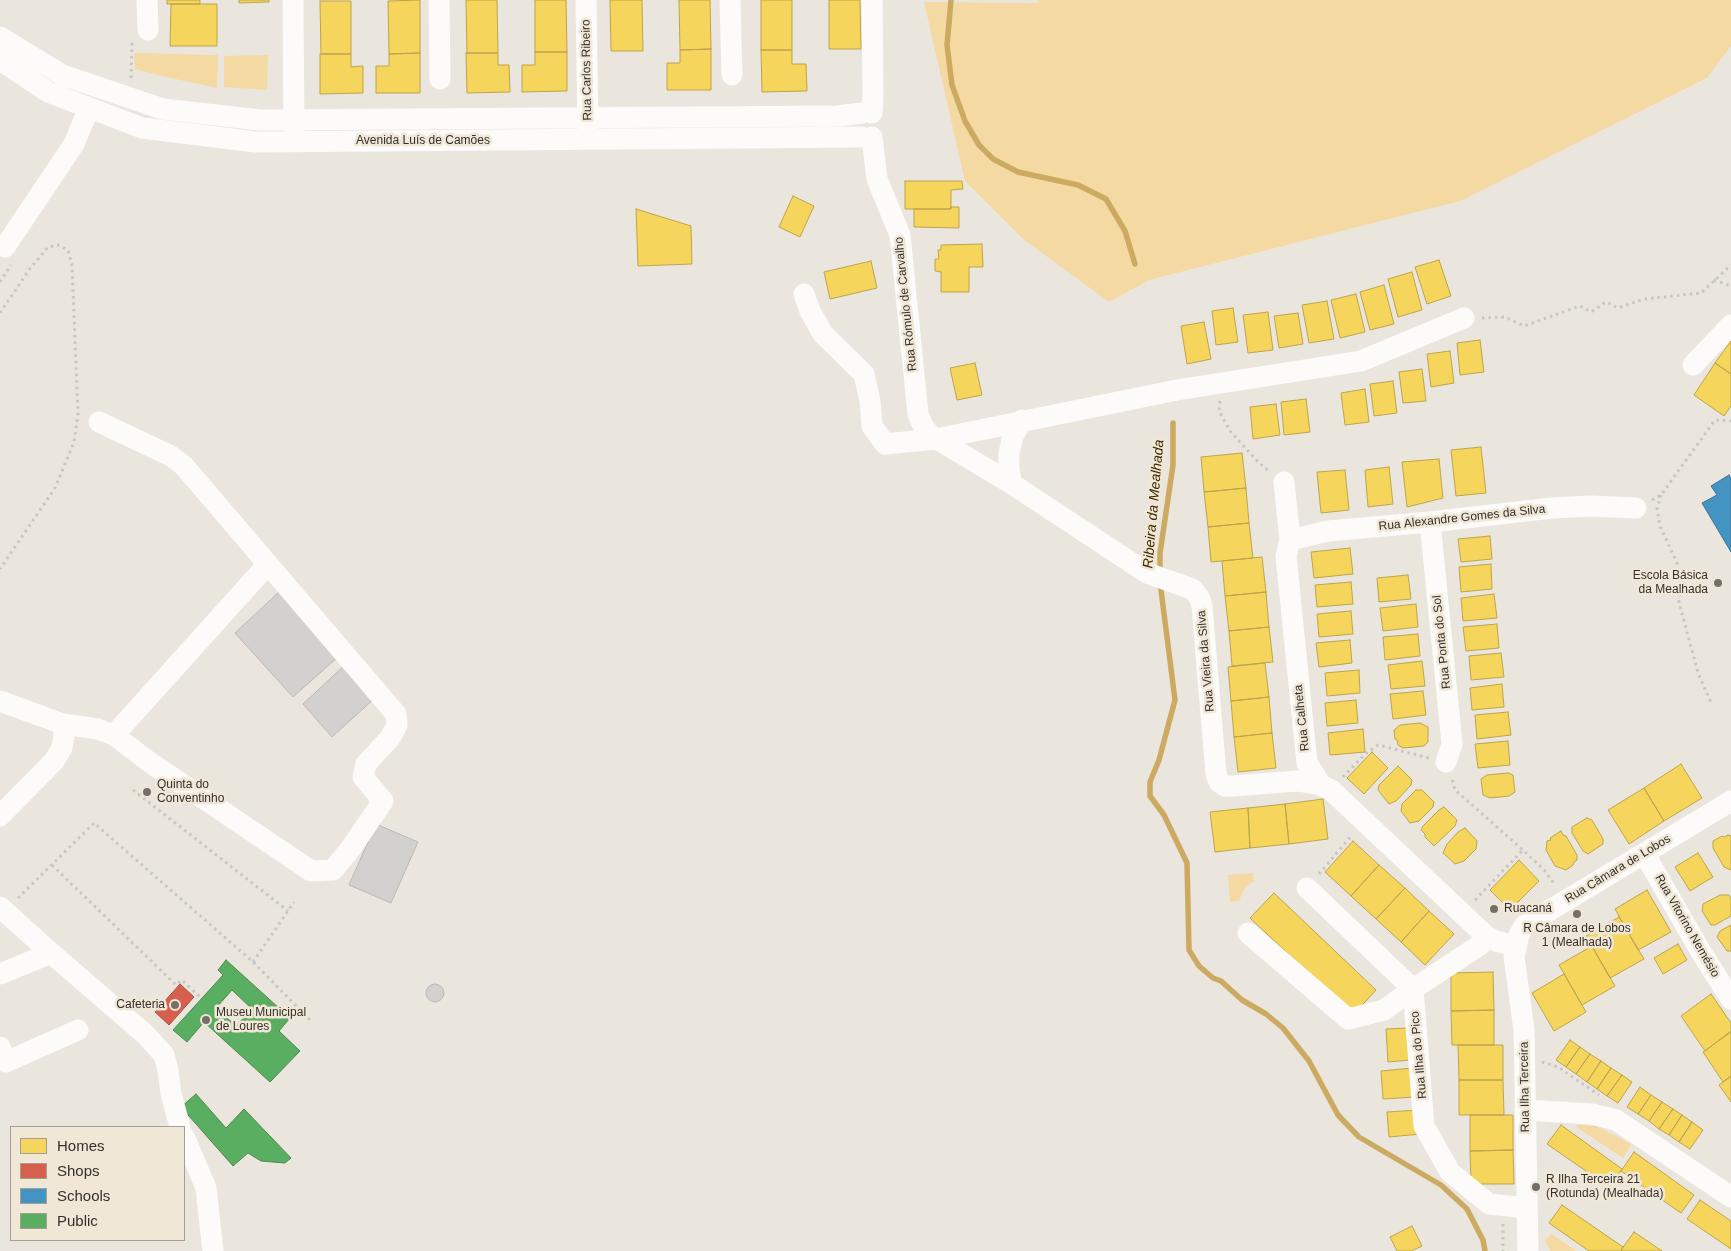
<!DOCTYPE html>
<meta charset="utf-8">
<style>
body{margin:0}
#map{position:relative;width:1731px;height:1251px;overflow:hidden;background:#eae6dd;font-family:Helvetica,sans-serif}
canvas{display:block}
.legend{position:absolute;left:10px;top:1126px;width:175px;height:115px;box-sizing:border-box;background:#f0e7d7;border:1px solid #a59e92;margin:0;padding:6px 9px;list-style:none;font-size:15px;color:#34302a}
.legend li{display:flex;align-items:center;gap:10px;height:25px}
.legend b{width:25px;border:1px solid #a59e92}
</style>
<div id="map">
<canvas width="1731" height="1251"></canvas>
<ul class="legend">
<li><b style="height:14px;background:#f6d55c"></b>Homes</li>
<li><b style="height:14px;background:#d6604d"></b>Shops</li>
<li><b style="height:14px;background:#4393c3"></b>Schools</li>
<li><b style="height:14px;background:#5aae61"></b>Public</li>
</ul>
</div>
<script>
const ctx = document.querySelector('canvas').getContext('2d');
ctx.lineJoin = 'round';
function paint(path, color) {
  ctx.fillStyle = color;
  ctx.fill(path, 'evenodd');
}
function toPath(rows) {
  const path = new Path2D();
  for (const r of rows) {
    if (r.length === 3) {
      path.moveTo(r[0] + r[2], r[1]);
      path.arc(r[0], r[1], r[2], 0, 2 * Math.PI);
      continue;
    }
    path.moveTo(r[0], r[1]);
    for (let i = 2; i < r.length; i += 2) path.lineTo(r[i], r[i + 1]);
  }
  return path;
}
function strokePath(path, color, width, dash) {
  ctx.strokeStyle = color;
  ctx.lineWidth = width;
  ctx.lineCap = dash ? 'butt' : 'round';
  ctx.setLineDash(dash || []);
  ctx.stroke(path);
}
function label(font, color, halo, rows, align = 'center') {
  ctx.font = font + ' Helvetica,sans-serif';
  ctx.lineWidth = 5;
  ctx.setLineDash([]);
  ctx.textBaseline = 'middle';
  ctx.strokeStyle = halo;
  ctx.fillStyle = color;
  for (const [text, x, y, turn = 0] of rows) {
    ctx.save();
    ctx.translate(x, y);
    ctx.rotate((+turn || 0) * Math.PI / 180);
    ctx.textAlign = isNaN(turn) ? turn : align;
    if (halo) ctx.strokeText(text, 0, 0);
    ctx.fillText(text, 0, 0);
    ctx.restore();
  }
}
paint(toPath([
 [1038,0,1731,0,1731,46,1707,78,1460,201,1149,280,1109,302,1023,239,965,181,924,2,1037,3],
 [134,53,218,55,217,88,166,77,135,69],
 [268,55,267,90,224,87,224,56],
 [1253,873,1254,881,1244,889,1239,901,1230,902,1228,875],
 [1577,1125,1596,1126,1631,1144,1623,1158,1576,1127],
 [1552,1234,1576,1251,1550,1251,1545,1241]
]), '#f5d9a3');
const homes = toPath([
 [167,0,200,0,200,4,167,4,167,0],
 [239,0,269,0,269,2,239,3,239,0],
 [420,0,420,53,389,54,388,1,420,0],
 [466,0,497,0,498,53,467,53,466,0],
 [535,0,566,0,567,52,535,52,535,0],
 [610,0,642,0,643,51,611,51,610,0],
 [679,0,710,0,711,49,680,50,679,0],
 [761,0,792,0,792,50,761,50,761,0],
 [829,0,860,0,861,49,829,49,829,0],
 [320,1,351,1,351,54,321,54,320,1],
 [171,4,217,4,217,46,170,46,171,4],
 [711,49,711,90,667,90,667,63,680,63,680,50,711,49],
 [761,50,792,50,792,64,806,64,807,91,762,92,761,50],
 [535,52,567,52,567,91,522,92,522,65,535,65,535,52],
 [420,53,420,93,376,93,376,66,389,66,389,54,420,53],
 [466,53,498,53,498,65,509,65,510,92,467,93,466,53],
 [320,54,351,54,351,67,363,66,363,93,320,94,320,54],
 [905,181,962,181,963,189,951,190,951,209,905,209,905,181],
 [793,196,814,206,800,237,779,227,793,196],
 [951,207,959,207,959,228,914,227,914,209,951,209,951,207],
 [636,209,691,226,692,264,638,266,636,209],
 [982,244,983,267,969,267,969,292,941,292,941,272,935,271,935,259,939,259,938,250,941,250,941,245,982,244],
 [1439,260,1451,296,1427,304,1415,267,1439,260],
 [871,261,877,288,830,299,824,272,871,261],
 [1412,272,1422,310,1398,317,1388,279,1412,272],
 [1384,285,1394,324,1370,330,1360,292,1384,285],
 [1356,294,1365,332,1340,338,1331,300,1356,294],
 [1327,301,1334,339,1309,343,1302,305,1327,301],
 [1233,308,1238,342,1216,345,1212,311,1233,308],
 [1268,312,1273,350,1248,353,1243,315,1268,312],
 [1298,313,1303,344,1279,348,1274,316,1298,313],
 [1204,322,1211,359,1187,364,1181,326,1204,322],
 [1480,340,1484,372,1460,375,1457,343,1480,340],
 [1731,341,1731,374,1715,363,1731,341],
 [1450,351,1454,383,1431,387,1427,354,1450,351],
 [975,363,982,395,957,400,950,368,975,363],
 [1715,363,1731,374,1731,406,1724,416,1694,395,1715,363],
 [1422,369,1426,401,1403,403,1399,372,1422,369],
 [1393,381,1397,413,1374,416,1370,384,1393,381],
 [1365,389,1369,422,1345,425,1341,393,1365,389],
 [1306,399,1310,432,1284,435,1281,402,1306,399],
 [1276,404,1280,435,1253,439,1250,407,1276,404],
 [1481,447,1486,493,1456,496,1451,450,1481,447],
 [1242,453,1246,488,1204,492,1201,457,1242,453],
 [1439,459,1443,498,1407,507,1402,462,1439,459],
 [1389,467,1393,504,1368,507,1365,470,1389,467],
 [1345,470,1349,510,1321,513,1317,472,1345,470],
 [1246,488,1249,523,1208,527,1204,492,1246,488],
 [1249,523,1253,558,1211,562,1208,527,1249,523],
 [1490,536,1492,559,1461,562,1458,539,1490,536],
 [1350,548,1353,574,1314,578,1311,552,1350,548],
 [1262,557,1266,592,1225,596,1222,561,1262,557],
 [1491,564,1492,589,1461,592,1459,567,1491,564],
 [1408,575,1411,599,1379,602,1377,578,1408,575],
 [1351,582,1353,604,1317,607,1315,585,1351,582],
 [1266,592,1269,627,1229,631,1225,596,1266,592],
 [1494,594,1497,618,1463,621,1461,598,1494,594],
 [1416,604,1418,627,1383,631,1380,608,1416,604],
 [1351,611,1353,634,1319,637,1317,614,1351,611],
 [1497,624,1499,648,1466,651,1463,627,1497,624],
 [1269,627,1273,662,1232,666,1229,631,1269,627],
 [1418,634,1420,656,1385,660,1383,637,1418,634],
 [1350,640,1352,663,1319,667,1316,643,1350,640],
 [1501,653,1504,677,1471,680,1469,656,1501,653],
 [1422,661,1425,686,1391,689,1388,665,1422,661],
 [1265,663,1269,697,1231,701,1228,667,1265,663],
 [1359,670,1360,693,1327,696,1325,673,1359,670],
 [1502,684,1504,707,1472,710,1470,688,1502,684],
 [1423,691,1426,715,1393,719,1390,694,1423,691],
 [1269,697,1272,733,1234,737,1231,701,1269,697],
 [1356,700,1358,723,1327,726,1325,703,1356,700],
 [1508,712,1511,735,1477,739,1475,715,1508,712],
 [1420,723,1428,727,1428,742,1424,746,1403,748,1398,745,1397,740,1395,739,1394,730,1400,725,1420,723],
 [1363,729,1365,752,1330,755,1328,733,1363,729],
 [1272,733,1276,768,1238,772,1234,737,1272,733],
 [1508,741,1510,765,1478,768,1475,744,1508,741],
 [1372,752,1388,768,1364,794,1347,778,1372,752],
 [1681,764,1702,798,1664,821,1644,788,1681,764],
 [1398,766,1412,780,1411,785,1396,801,1389,804,1378,790,1379,785,1398,766],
 [1508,773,1513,775,1515,792,1509,796,1490,798,1483,795,1481,779,1487,775,1508,773],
 [1644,788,1664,821,1629,844,1608,810,1644,788],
 [1416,790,1422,790,1434,802,1433,807,1419,821,1410,823,1401,811,1402,804,1416,790],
 [1323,799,1328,839,1289,844,1285,804,1323,799],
 [1285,804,1289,844,1250,848,1248,808,1285,804],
 [1444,807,1457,820,1455,826,1434,846,1425,837,1425,834,1421,830,1423,826,1439,810,1444,807],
 [1248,808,1250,848,1215,852,1210,812,1248,808],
 [1587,818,1592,820,1603,839,1603,844,1588,854,1583,851,1572,833,1572,827,1587,818],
 [1465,828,1477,841,1476,849,1464,861,1455,864,1443,853,1447,844,1458,832,1465,828],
 [1561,831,1563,835,1566,836,1577,855,1577,860,1574,862,1573,865,1566,870,1555,866,1546,850,1547,841,1551,840,1550,838,1561,831],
 [1728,835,1731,836,1731,870,1724,867,1713,848,1713,841,1722,836,1724,837,1728,835],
 [1353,841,1379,865,1351,896,1325,872,1353,841],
 [1698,853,1713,877,1690,891,1675,867,1698,853],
 [1519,860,1539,881,1510,910,1490,890,1519,860],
 [1379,865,1405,888,1376,919,1351,896,1379,865],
 [1405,888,1429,911,1401,942,1376,919,1405,888],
 [1647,890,1671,932,1638,950,1615,909,1647,890],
 [1274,893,1376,990,1353,1015,1250,918,1274,893],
 [1720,895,1729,895,1731,899,1731,916,1715,925,1711,925,1702,911,1703,904,1720,895],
 [1429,911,1454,934,1425,965,1401,942,1429,911],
 [1619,917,1644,959,1610,978,1586,936,1619,917],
 [1731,925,1731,951,1727,951,1717,937,1720,931,1731,925],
 [1678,944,1687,960,1663,974,1654,958,1678,944],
 [1592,946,1615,986,1582,1005,1559,965,1592,946],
 [1493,972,1494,1010,1451,1011,1451,973,1493,972],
 [1564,974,1586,1012,1554,1031,1532,993,1564,974],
 [1711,994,1731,1023,1731,1031,1705,1051,1681,1016,1711,994],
 [1494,1010,1494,1045,1452,1045,1451,1011,1494,1010],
 [1408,1028,1411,1060,1388,1062,1386,1029,1408,1028],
 [1731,1032,1731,1076,1723,1082,1703,1052,1731,1032],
 [1570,1040,1580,1047,1566,1067,1556,1060,1570,1040],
 [1458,1045,1503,1045,1503,1080,1459,1080,1458,1045],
 [1580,1047,1590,1054,1576,1074,1566,1067,1580,1047],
 [1590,1054,1601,1061,1587,1082,1576,1074,1590,1054],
 [1601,1061,1611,1068,1597,1089,1587,1082,1601,1061],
 [1412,1068,1415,1097,1383,1099,1381,1071,1412,1068],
 [1611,1068,1622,1075,1607,1096,1597,1089,1611,1068],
 [1622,1075,1632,1082,1618,1103,1607,1096,1622,1075],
 [1731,1076,1731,1102,1719,1085,1731,1076],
 [1459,1080,1503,1080,1504,1115,1459,1115,1459,1080],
 [1640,1087,1651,1095,1638,1114,1627,1107,1640,1087],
 [1651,1095,1662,1102,1649,1121,1638,1114,1651,1095],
 [1662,1102,1673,1109,1659,1129,1649,1121,1662,1102],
 [1673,1109,1682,1115,1669,1135,1659,1129,1673,1109],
 [1419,1110,1421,1134,1389,1137,1387,1112,1419,1110],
 [1470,1115,1513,1115,1513,1150,1470,1151,1470,1115],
 [1682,1115,1692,1122,1679,1142,1669,1135,1682,1115],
 [1692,1122,1703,1130,1690,1149,1679,1142,1692,1122],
 [1561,1125,1622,1169,1609,1187,1547,1144,1561,1125],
 [1513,1150,1514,1184,1471,1184,1470,1151,1513,1150],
 [1634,1152,1694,1195,1681,1213,1621,1171,1634,1152],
 [1700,1200,1731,1221,1731,1249,1687,1219,1700,1200],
 [1562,1205,1623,1247,1621,1251,1589,1251,1549,1223,1562,1205],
 [1412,1226,1422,1246,1411,1251,1397,1251,1390,1237,1412,1226],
 [1634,1232,1662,1251,1622,1251,1621,1250,1634,1232]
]);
paint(homes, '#f6d55c');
strokePath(homes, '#bca44d', 1);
const shops = toPath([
 [180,984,194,997,169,1025,155,1012,180,984]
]);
paint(shops, '#d6604d');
strokePath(shops, '#a55242', 1);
const schools = toPath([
 [1729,475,1731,478,1731,552,1702,503,1717,495,1711,486,1729,475]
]);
paint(schools, '#4393c3');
strokePath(schools, '#3e7595', 1);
const public = toPath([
 [226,960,290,1018,279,1031,300,1051,270,1082,204,1022,187,1042,173,1030,223,975,218,970,226,960],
 [232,990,252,1009,236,1026,216,1008,232,990],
 [196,1094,226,1128,244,1109,291,1158,285,1163,261,1161,248,1153,233,1166,181,1107,196,1094]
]);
paint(public, '#5aae61');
strokePath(public, '#4f8850', 1);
strokePath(toPath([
 [951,0,947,45,952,85,965,121,979,145,993,159,1018,172,1078,185,1106,199,1125,231,1135,264],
 [1160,573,1160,553,1173,465,1173,423],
 [1160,582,1175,700,1159,760,1150,782,1150,796,1164,815,1187,863,1189,950,1199,966,1213,978,1221,981,1242,1000,1266,1014,1283,1028,1309,1061,1338,1115,1359,1137,1441,1185,1467,1209,1483,1240,1485,1251]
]), '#cdaa62', 5.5);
const building = toPath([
 [280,591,339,656,293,697,235,633,280,591],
 [346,664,376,697,332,737,303,704,346,664],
 [376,824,418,842,391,903,349,885,376,824],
 [435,993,9]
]);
paint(building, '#d3d1d0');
strokePath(building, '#b9b7b6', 1);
strokePath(toPath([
 [131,78,132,44,137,44],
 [1714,280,1731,286],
 [0,282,11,265],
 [0,313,29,270,48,247,58,245,68,250,72,265,78,414,74,442,55,488,0,569],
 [1482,318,1505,317,1524,326,1580,306,1591,312,1606,302,1618,308,1644,299,1701,293,1731,265],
 [1220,401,1219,411,1230,431,1259,463,1269,471],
 [1661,495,1657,509,1660,526,1678,565,1682,586,1679,602,1698,673,1712,705],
 [1652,500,1661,495,1715,420,1731,421],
 [1343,777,1365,754,1378,745,1429,758],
 [1452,780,1455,790,1523,850,1545,871,1555,885],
 [133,790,288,911],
 [52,865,176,985,182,980,202,999],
 [1319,874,1352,835],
 [18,898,94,823,253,962,311,1021],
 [1475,900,1523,850],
 [253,962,294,902],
 [1542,1062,1558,1067,1599,1095],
 [1503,1224,1503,1251]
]), '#c8c6c4', 3, [2.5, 4]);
strokePath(toPath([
 [147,0,148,30],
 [293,0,294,134],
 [439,0,440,79],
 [586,0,588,132],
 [730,0,732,75],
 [872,0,873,97,872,113],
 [0,37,62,75,163,109,260,120,837,116,862,113],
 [0,60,48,92,142,128,256,142,862,137],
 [872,137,877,179,900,235,918,414,923,426,930,435,1012,484,1147,573,1192,589,1196,593,1200,599,1202,606,1216,774,1219,782,1225,786,1233,786,1298,781,1321,785,1331,790,1486,936,1496,941,1515,946],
 [5,247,74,144,89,108],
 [804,294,810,311,823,334,864,374,870,401,872,426,885,444,936,439,1177,390,1361,361,1464,318],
 [1693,365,1731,325],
 [1284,482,1290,540,1286,556,1307,763,1321,785],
 [1012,484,1009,470,1009,453,1013,436,1022,420],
 [1430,522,1452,744,1446,762],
 [1290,540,1328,531,1430,522,1552,508,1590,506,1636,508],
 [0,701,63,724,64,734,62,748,54,761,0,816],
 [63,724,98,729,114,735,148,761,311,871,333,870,351,848,383,801,363,777,366,764,390,738,397,725,396,714,184,466,171,456,99,422],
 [114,735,268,564],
 [1644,853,1701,952,1731,999],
 [1307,888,1413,989,1424,1126,1450,1172,1489,1204,1527,1208],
 [0,907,51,953],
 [1248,933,1348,1019,1384,1010,1413,989,1480,945,1486,936],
 [0,974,51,953,146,1035,164,1055,168,1070,171,1094,180,1127],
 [0,1047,6,1062,78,1030],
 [1525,1110,1592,1114,1616,1120,1731,1197],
 [184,1136,206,1188,213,1251],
 [1528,1251,1524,1030,1514,956,1519,935,1524,926,1532,921,1731,801]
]), '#fcfbfa', 21);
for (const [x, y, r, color] of [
 [1718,583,5,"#747069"],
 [147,792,5,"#747069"],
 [1494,909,5,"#747069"],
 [1577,914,5,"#747069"],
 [175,1005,5,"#747069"],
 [206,1020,5,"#747069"],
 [1536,1187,5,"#747069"]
]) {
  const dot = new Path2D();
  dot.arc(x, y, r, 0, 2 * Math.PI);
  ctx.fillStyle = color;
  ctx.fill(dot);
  strokePath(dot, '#f0e7d7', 2);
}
label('12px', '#34302a', '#f0e7d7', [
 ["Rua Carlos Ribeiro",587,70,-91],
 ["Avenida Luís de Camões",423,141],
 ["Rua Rómulo de Carvalho",906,304,-96],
 ["Rua Alexandre Gomes da Silva",1462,518,-6],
 ["Rua Ponta do Sol",1442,642,-96],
 ["Rua Vieira da Silva",1206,661,-95],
 ["Rua Calheta",1302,718,-96],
 ["Rua Câmara de Lobos",1618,869,-31],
 ["Rua Vitorino Nemésio",1687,926,60],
 ["Rua Ilha do Pico",1419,1055,-95],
 ["Rua Ilha Terceira",1525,1087,-91]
]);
label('12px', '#34302a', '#f0e7d7', [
 ["Escola Básica",1708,576,"right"],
 ["da Mealhada",1708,590,"right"],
 ["Quinta do",157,785],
 ["Conventinho",157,799],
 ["Ruacaná",1504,909],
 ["R Câmara de Lobos",1577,929,"center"],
 ["1 (Mealhada)",1577,943,"center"],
 ["Cafeteria",165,1005,"right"],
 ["Museu Municipal",216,1013],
 ["de Loures",216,1027],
 ["R Ilha Terceira 21",1546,1180],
 ["(Rotunda) (Mealhada)",1546,1194]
], 'left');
label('italic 14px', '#3d2900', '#f0e7d7', [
 ["Ribeira da Mealhada",1154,504,-85]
]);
</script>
